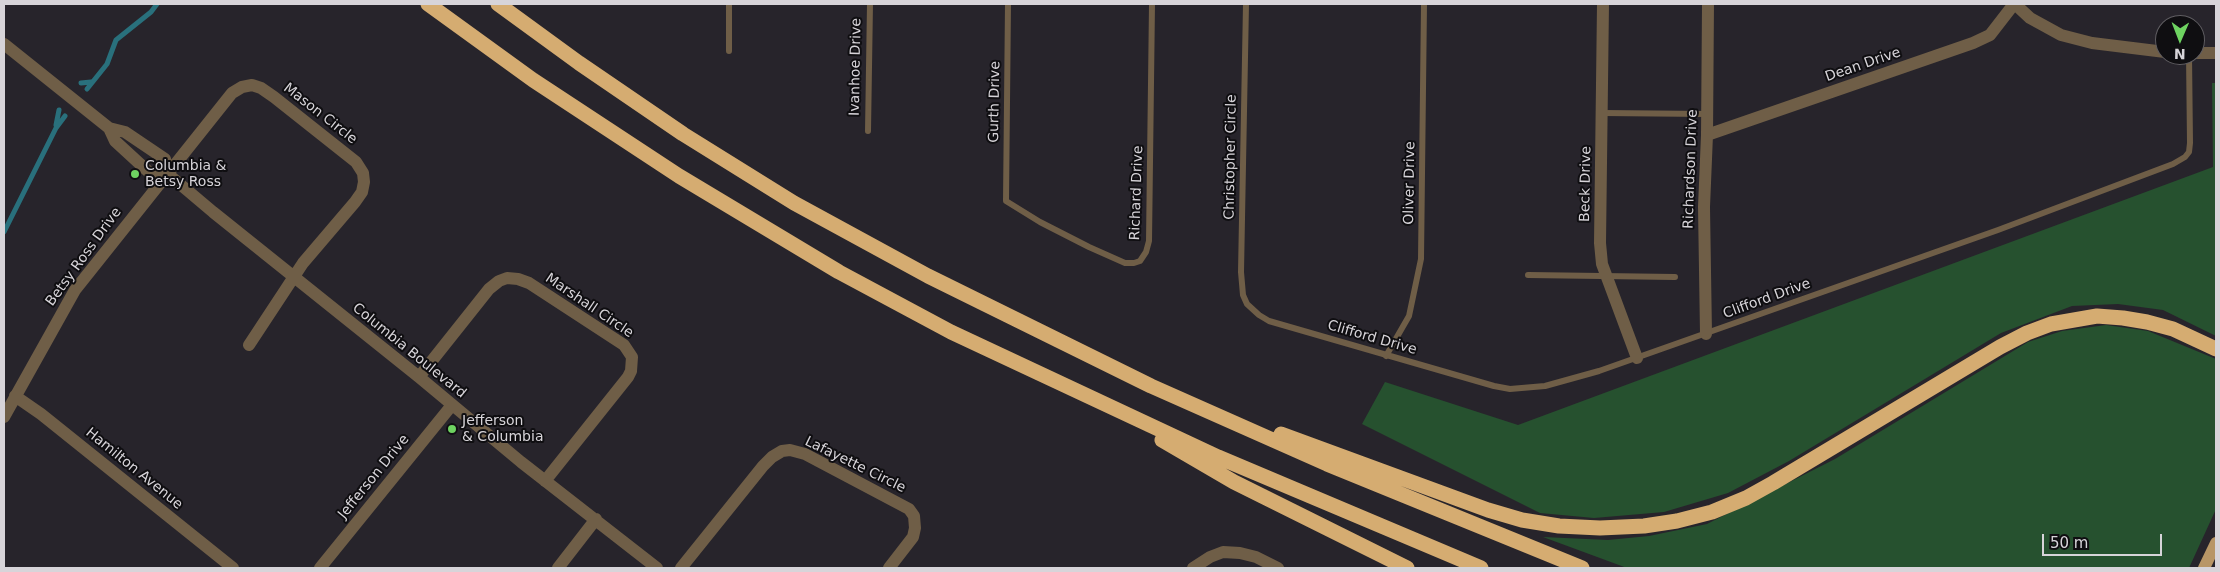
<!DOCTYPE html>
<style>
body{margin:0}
#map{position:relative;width:2220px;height:572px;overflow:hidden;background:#27242b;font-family:"DejaVu Sans",sans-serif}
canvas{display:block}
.frame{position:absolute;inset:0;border:5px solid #d7d4d9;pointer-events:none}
.north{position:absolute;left:2155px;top:15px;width:50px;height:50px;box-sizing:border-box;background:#0f0e11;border:1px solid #5f5d61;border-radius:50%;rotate:181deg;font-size:14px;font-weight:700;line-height:20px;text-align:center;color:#d7d4d9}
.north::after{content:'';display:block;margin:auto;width:18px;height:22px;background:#6ed361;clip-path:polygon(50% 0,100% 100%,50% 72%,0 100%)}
.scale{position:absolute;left:2042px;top:534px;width:120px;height:22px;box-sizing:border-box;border:2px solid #d7d4d9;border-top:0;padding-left:6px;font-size:15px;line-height:18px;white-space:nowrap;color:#d7d4d9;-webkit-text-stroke:4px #0f0e11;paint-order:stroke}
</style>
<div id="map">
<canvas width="2220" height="572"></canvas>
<div class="frame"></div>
<div class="north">N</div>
<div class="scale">50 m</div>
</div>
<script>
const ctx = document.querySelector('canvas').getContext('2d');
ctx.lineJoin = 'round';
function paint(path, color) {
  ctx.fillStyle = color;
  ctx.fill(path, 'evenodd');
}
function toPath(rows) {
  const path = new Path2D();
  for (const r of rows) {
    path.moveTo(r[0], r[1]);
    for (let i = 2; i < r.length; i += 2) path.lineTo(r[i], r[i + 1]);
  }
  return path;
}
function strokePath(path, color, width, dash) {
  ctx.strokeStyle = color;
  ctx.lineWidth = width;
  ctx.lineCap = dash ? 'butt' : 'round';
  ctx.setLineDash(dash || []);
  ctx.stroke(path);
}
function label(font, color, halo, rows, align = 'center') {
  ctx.font = font + ' "DejaVu Sans",sans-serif';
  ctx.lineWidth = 4;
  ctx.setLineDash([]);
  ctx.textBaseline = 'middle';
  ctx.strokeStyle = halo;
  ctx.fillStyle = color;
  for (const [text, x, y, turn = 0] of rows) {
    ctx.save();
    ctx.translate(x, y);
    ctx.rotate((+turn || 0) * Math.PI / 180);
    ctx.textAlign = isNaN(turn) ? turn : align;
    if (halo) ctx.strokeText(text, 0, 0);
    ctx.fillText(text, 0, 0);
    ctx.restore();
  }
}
paint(toPath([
 [2212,83,2216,83,2216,336,2163,310,2118,304,2072,306,2001,333,1789,461,1728,493,1664,512,1594,518,1540,513,1362,424,1385,382,1518,425,2213,167],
 [2106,325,2148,331,2216,359,2216,509,2189,568,1627,568,1543,537,1608,540,1649,536,1707,524,1835,459,2028,342,2062,331]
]), '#26512f');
strokePath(toPath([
 [81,83,91,82],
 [87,89,107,64,116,40,151,12,157,4],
 [56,125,59,110],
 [4,232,56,128,65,116]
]), '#29707c', 5);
strokePath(toPath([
 [1008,4,1006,201,1040,222,1089,247,1125,263,1134,263,1140,261,1146,252,1149,241,1152,4],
 [1246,4,1241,272,1243,295,1247,304,1259,315,1269,321,1494,386,1510,389,1545,386,1599,371,1998,230,2173,164,2185,157,2189,152,2190,143,2189,55],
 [729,51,729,4],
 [1602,113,1708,114],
 [868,131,870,4],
 [1528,275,1675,277],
 [1386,356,1409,316,1421,259,1424,4]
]), '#6f5e47', 6);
strokePath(toPath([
 [1603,4,1600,243,1602,264,1637,358],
 [2015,4,2030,18,2061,35,2092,43,2165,52],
 [4,44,109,128,125,132,165,159,168,174,213,212,419,377,521,462,657,568],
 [2195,53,2216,53],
 [109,128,115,141,152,175,168,174],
 [1707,135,1973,43,1990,35,2014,4],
 [1706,334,1704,207,1707,135,1708,4],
 [419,377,489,289,499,281,507,278,518,279,529,283,624,345,632,357,631,371,628,377,545,481],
 [15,396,41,414,233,568],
 [4,417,75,290,232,93,242,87,252,85,261,88,274,97,356,162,363,173,364,182,362,192,355,202,303,263,249,345],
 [320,568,452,405],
 [558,568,596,519],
 [681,568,763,466,772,457,782,451,790,450,805,454,909,509,914,516,915,528,913,537,889,568],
 [1193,568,1210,557,1223,552,1240,553,1256,557,1278,568]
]), '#6f5e47', 12);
strokePath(toPath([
 [2204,568,2216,543]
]), '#b89666', 12);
strokePath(toPath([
 [428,4,533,80,679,176,839,272,951,332,1218,457,1481,568],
 [498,4,579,63,683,134,794,203,928,276,1151,386,1327,464,1582,568],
 [1281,434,1488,510,1522,520,1559,526,1600,528,1644,526,1677,521,1712,512,1746,498,1773,483,2000,347,2027,333,2051,324,2097,316,2123,318,2147,322,2173,329,2216,349],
 [1162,440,1234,482,1407,568]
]), '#d5ac71', 15);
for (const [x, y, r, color] of [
 [135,174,5,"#6ed361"],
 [452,429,5,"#6ed361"]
]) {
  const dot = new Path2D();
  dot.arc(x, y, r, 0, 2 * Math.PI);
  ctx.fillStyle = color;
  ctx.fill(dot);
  strokePath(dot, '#0f0e11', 2);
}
label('14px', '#d7d4d9', '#0f0e11', [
 ["Dean Drive",1863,65,-19],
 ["Ivanhoe Drive",856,67,-89],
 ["Gurth Drive",995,102,-89],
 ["Mason Circle",320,114,38],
 ["Christopher Circle",1231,157,-89],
 ["Richardson Drive",1691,169,-88],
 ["Oliver Drive",1410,183,-89],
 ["Beck Drive",1586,184,-89],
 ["Richard Drive",1137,193,-88],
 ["Betsy Ross Drive",84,257,-54],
 ["Clifford Drive",1767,299,-20],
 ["Marshall Circle",589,306,34],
 ["Clifford Drive",1372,338,16],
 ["Columbia Boulevard",409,351,39],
 ["Lafayette Circle",855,465,26],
 ["Hamilton Avenue",134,469,39],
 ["Jefferson Drive",374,477,-51]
]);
label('14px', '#d7d4d9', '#0f0e11', [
 ["Columbia &",145,166],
 ["Betsy Ross",145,182],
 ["Jefferson",462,421],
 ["& Columbia",462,437]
], 'left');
</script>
